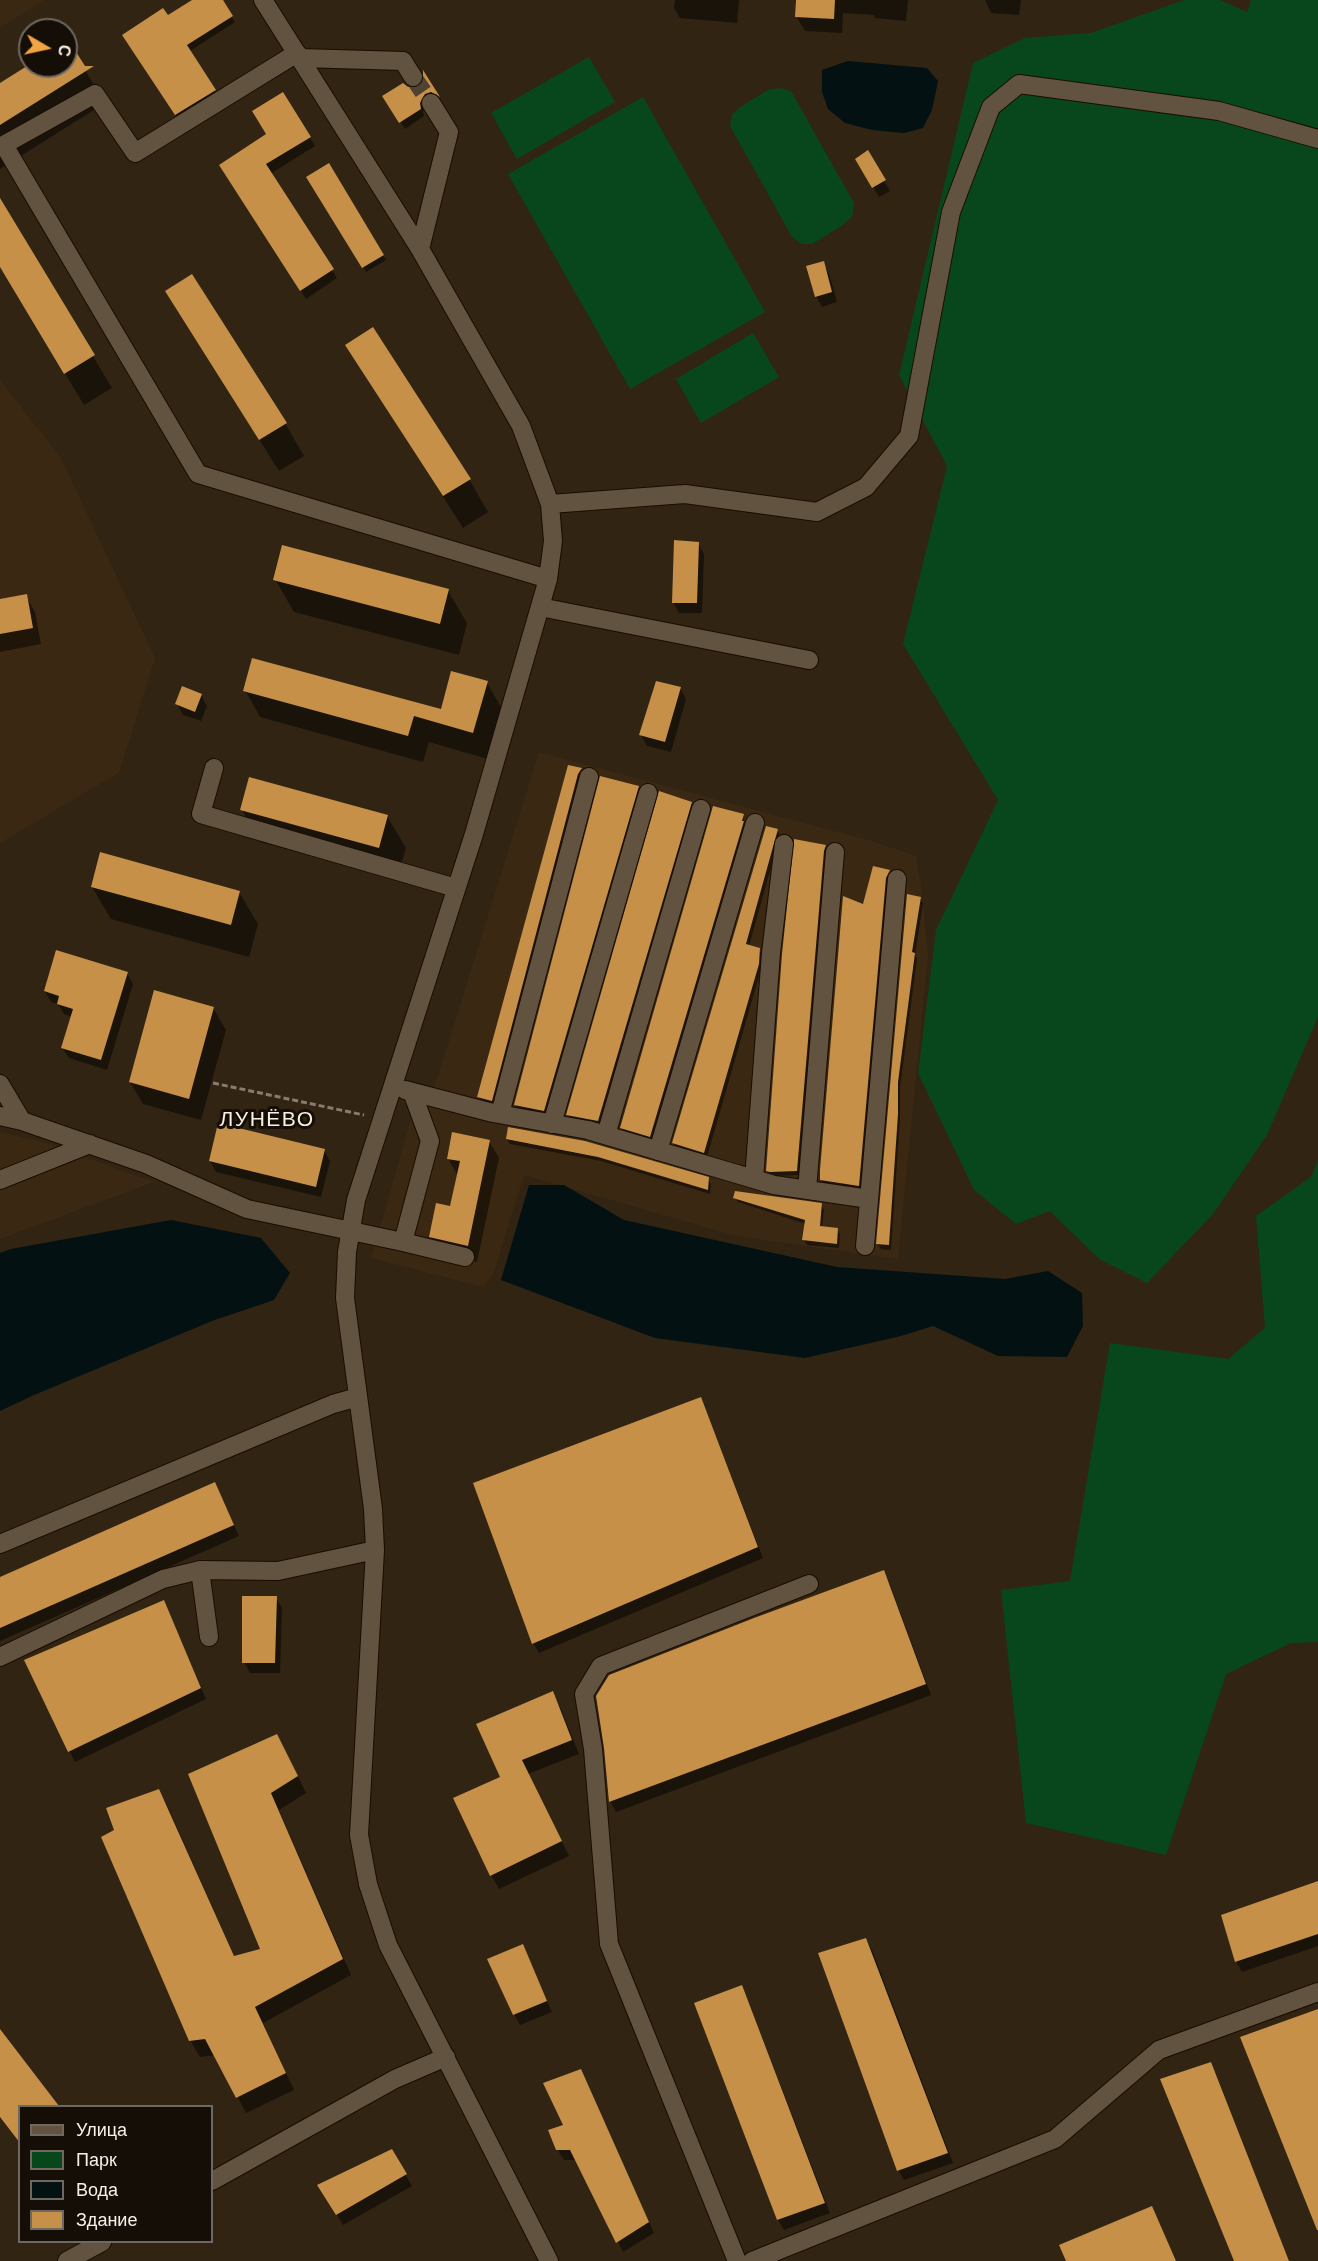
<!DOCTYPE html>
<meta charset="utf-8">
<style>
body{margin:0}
#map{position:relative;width:1318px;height:2261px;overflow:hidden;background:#312413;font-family:Arial,sans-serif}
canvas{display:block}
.legend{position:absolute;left:18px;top:2105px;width:195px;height:138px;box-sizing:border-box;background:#140e07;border:2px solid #6f6860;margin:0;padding:8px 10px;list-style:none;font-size:18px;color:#f8efe5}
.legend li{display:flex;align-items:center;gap:12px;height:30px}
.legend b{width:30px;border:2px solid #6f6860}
.north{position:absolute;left:18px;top:18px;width:60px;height:60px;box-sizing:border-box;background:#140e07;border:2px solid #6f6860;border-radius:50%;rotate:99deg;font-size:16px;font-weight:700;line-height:24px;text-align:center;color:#f8efe5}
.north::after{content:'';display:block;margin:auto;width:21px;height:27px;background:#f3a443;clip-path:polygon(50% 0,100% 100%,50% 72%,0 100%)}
</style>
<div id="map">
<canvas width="1318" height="2261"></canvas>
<ul class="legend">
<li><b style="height:8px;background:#625341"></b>Улица</li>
<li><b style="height:16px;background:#08471c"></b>Парк</li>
<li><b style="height:16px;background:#031113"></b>Вода</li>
<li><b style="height:16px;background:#c69048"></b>Здание</li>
</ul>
<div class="north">С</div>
</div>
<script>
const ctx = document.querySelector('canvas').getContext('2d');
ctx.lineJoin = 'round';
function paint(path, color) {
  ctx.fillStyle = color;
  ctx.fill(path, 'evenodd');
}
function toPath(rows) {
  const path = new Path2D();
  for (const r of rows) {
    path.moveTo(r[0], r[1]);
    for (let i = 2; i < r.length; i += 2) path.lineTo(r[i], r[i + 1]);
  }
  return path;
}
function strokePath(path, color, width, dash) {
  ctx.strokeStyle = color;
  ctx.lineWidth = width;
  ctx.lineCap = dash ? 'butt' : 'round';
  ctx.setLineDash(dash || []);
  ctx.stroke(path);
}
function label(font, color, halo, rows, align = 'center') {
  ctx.font = font + ' Arial,sans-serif';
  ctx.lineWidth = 6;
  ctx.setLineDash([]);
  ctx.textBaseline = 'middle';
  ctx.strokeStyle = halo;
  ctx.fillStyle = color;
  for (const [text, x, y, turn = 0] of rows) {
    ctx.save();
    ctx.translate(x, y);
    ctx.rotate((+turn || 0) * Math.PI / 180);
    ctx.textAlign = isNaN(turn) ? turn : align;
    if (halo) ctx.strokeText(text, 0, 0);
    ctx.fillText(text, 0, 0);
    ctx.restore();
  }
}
paint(toPath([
 [0,0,44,0,0,28],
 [0,380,61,458,155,658,119,773,0,843],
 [539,752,868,840,916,856,922,891,928,957,898,1259,736,1236,524,1175,494,1272,483,1287,371,1258,412,1116,428,1108],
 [0,1132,46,1143,154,1182,0,1239]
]), '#3a2812');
paint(toPath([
 [1184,0,1220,0,1247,12,1251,0,1318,0,1318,1017,1267,1135,1213,1214,1147,1283,1099,1259,1050,1211,1016,1224,974,1190,918,1073,936,930,998,800,903,644,947,466,899,375,973,63,1025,38,1091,33],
 [589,57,615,102,517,159,491,113],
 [779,88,791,91,854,203,852,217,843,225,812,244,802,244,792,237,730,126,732,115,740,107,768,90],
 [643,97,765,312,630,389,508,174],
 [753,333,779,377,701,423,676,379],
 [1318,1160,1318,1642,1291,1643,1226,1674,1166,1855,1026,1823,1001,1590,1070,1581,1110,1343,1228,1359,1265,1328,1256,1216,1311,1177]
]), '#08471c');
paint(toPath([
 [848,61,927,68,938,81,932,110,923,128,904,133,872,130,845,123,828,109,822,92,822,70],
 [529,1185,564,1185,624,1220,837,1267,1005,1279,1048,1271,1082,1293,1083,1326,1067,1357,998,1356,933,1326,901,1336,805,1358,655,1338,501,1280],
 [171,1220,261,1238,290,1273,274,1300,212,1321,34,1395,0,1411,0,1253,11,1249]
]), '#031113');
paint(toPath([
 [195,0,221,0,235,22,190,51,218,96,179,120,128,41],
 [675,0,739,0,737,23,680,18,674,8],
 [795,0,908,0,906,21,875,18,874,15,843,13,842,33,805,31,796,16,797,3],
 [985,0,1021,0,1019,15,991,13],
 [68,42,105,103,0,169,0,85,30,66,66,66,66,43],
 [425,75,441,101,436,98,428,101,423,111,424,116,405,129,384,96,408,89,419,88,425,82],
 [283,94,315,146,270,174,337,278,306,299,226,175,268,135],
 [868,152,890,191,879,197,857,159],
 [328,165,386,260,366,272,308,177],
 [0,201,112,388,84,405,0,266],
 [823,263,829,273,837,302,822,307,816,296],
 [186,323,285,423,304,456,279,471],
 [347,346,469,479,488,512,463,528],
 [698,543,704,554,702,613,679,613,673,602],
 [275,579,448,591,467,623,459,655,294,612],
 [26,596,35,612,41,644,0,652,0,601],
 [487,683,502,709,488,759,429,742,423,762,260,717,245,690,442,711],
 [680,688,686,699,671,752,647,746,641,735],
 [201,695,207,706,201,721,183,715,177,704],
 [569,767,581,770,584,774,494,1105,481,1102,479,1097],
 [638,788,641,792,546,1115,518,1110,516,1105],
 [691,803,694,808,601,1125,571,1119,568,1115],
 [242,810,387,816,406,848,397,879,260,842],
 [743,816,746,827,653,1141,624,1132,621,1127],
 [777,831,780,835,749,946,759,949,762,954,761,969,707,1157,676,1148,674,1143],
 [825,846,828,851,799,1175,773,1176,767,1171,784,954],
 [874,867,889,872,892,876,861,1190,824,1185,821,1180,864,906],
 [92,887,239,892,258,924,249,957,111,919],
 [908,896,920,898,923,903,915,955,917,959,900,1087,900,1120,891,1250,881,1249,878,1244],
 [127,973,133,984,107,1070,69,1058,62,1048,72,1017,64,1014,58,1004,51,1002,45,991],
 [213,1008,226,1030,201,1120,143,1104,130,1082],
 [507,1139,708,1179,711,1184,710,1194,601,1161,510,1144],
 [489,1141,499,1158,477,1262,440,1253,431,1237,451,1208,458,1176,448,1158],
 [324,1150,330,1161,321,1197,216,1172,210,1161],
 [735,1197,821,1205,824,1210,822,1227,837,1229,840,1234,839,1248,807,1245,804,1240,806,1224,738,1202],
 [700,1399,706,1410,763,1558,539,1653,533,1643],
 [215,1484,239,1536,0,1641,0,1579],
 [883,1572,889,1582,931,1695,616,1812,610,1801],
 [276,1598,282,1608,280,1673,250,1673,244,1662],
 [169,1613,206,1699,75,1762,26,1660],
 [552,1693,560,1707,579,1754,528,1774,569,1856,499,1889,491,1875,501,1778],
 [286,1752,306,1793,279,1810,351,1975,263,2023,294,2090,246,2113,215,2055,200,2057,190,2040,116,1831,158,1791,168,1807,235,1958,262,1950,190,1774],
 [1318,1882,1318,1946,1242,1972,1236,1961],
 [866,1939,872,1950,953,2163,904,2180,898,2170],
 [522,1946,552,2012,520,2025,514,2014],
 [741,1987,747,1998,830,2213,784,2230,778,2220,696,2004],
 [0,2031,57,2106,20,2106,20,2143,0,2117],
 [1210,2064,1216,2074,1289,2261,1236,2261],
 [580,2070,654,2233,623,2252,577,2160,564,2160,557,2149],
 [392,2151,412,2186,343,2225,320,2186],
 [1152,2208,1176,2261,1068,2261]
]), '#0007');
paint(toPath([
 [192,0,223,0,233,16,187,45,216,90,175,115,122,35,163,8,168,15],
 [796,0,835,0,834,19,795,17],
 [66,36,85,66,94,66,0,125,0,83,27,66,66,66],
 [423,70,440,97,431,92,425,94,420,103,421,109,399,123,382,96,403,83,408,87,418,87,423,82],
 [283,92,311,137,266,164,334,269,300,291,219,165,266,134,252,111],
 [868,150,886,180,872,188,855,159],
 [329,163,384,255,362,268,306,177],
 [0,198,95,355,64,374,0,267],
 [824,261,832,292,815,297,806,266],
 [192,274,287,423,259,440,165,291],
 [373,327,471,479,443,496,345,345],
 [674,540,699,542,697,603,672,603],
 [282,545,449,589,440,624,273,580],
 [27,594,33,628,0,634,0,599],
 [252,658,441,709,451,671,488,681,473,733,414,716,408,736,243,691],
 [656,681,681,687,665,742,639,735],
 [182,686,202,694,195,712,175,704],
 [568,765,582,768,578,774,492,1101,477,1097],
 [600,776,639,786,544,1111,514,1105],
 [249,777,388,815,379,848,240,810],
 [659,791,692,802,598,1121,566,1115],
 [713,806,744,814,742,821,744,821,650,1137,620,1128],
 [766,826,778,829,746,944,760,948,759,964,704,1153,672,1143],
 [794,839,826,845,824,851,797,1171,770,1172,766,1171,782,954],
 [100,852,240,891,231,925,91,887],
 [873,866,890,870,886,878,859,1186,820,1180,820,1170,843,896,863,904],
 [907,894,921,897,912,952,915,953,898,1082,898,1114,889,1245,876,1244],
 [56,950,128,972,101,1060,61,1048,73,1009,57,1004,59,996,44,991],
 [154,990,214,1007,189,1099,129,1082],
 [218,1123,325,1149,316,1187,209,1161],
 [508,1127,585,1141,709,1177,708,1190,598,1157,506,1139],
 [452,1132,490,1140,468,1246,429,1237,436,1203,450,1206,460,1161,447,1159],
 [735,1191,822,1203,820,1226,838,1228,837,1244,802,1240,805,1220,733,1198],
 [701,1397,758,1547,532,1644,473,1483],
 [215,1482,234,1525,0,1628,0,1577],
 [884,1570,926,1684,609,1802,604,1748,596,1696,609,1675,754,1618],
 [242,1596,277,1596,275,1663,242,1663],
 [164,1600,201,1688,68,1752,24,1660],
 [553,1691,572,1740,522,1760,562,1841,490,1876,453,1798,500,1777,476,1724],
 [277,1734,298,1776,271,1793,343,1959,255,2007,286,2073,236,2098,205,2039,189,2041,101,1837,114,1830,106,1808,159,1789,234,1956,260,1949,188,1774],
 [1318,1881,1318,1934,1235,1962,1221,1915],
 [866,1938,948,2153,897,2171,818,1953],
 [523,1944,547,2001,513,2015,487,1959],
 [742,1985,825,2203,777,2220,694,2003],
 [1318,2009,1318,2230,1317,2230,1240,2037],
 [0,2029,59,2106,20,2106,20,2143,0,2117],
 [1211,2062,1289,2261,1234,2261,1160,2079],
 [581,2069,649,2222,616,2243,570,2150,556,2150,548,2130,563,2125,543,2083],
 [392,2149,407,2174,336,2215,317,2185],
 [1152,2206,1176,2261,1066,2261,1059,2245]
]), '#c69048');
strokePath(toPath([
 [413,77,431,103]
]), '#4f4232', 18, [18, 9]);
const minor = toPath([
 [263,0,420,249,521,426,550,504,553,541,548,579,474,834,356,1200,347,1252,345,1298,373,1509,375,1550,359,1835,368,1884,388,1945,549,2261],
 [300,58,403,61,413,77],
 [4,145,198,474,548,579],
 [0,147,95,94,135,153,297,53],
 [420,249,449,132,431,103],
 [550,504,685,494,817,512,866,487,909,436,951,212,991,107,1019,84,1219,111,1318,139],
 [540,607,809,660],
 [214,768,201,814,456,888],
 [0,1084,22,1121,146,1164,247,1209,403,1242,430,1141,412,1092],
 [405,1090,493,1113,588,1130,774,1185,869,1199],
 [500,1114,589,777],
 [0,1116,22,1121],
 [552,1124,648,793],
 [606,1135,701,809],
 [658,1151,755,823],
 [754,1179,771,953,784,844],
 [0,1180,90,1144],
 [807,1190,835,852],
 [403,1242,465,1257],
 [865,1246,897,879],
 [0,1544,333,1404,358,1397],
 [200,1570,209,1637],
 [0,1657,163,1579,200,1570,278,1571,375,1550],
 [212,2181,395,2079,446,2057],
 [67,2261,102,2242],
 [737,2261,609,1944,593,1749,584,1694,601,1666,809,1584],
 [752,2261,1055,2139,1159,2050,1318,1992]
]);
strokePath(minor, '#190d01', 20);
strokePath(toPath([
 [213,1083,364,1115]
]), '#877c6e', 3, [6, 3]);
strokePath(minor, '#625341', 18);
ctx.letterSpacing = '1.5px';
label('21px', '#f8efe5', '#140e07', [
 ["ЛУНЁВО",267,1120]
]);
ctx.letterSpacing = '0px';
</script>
